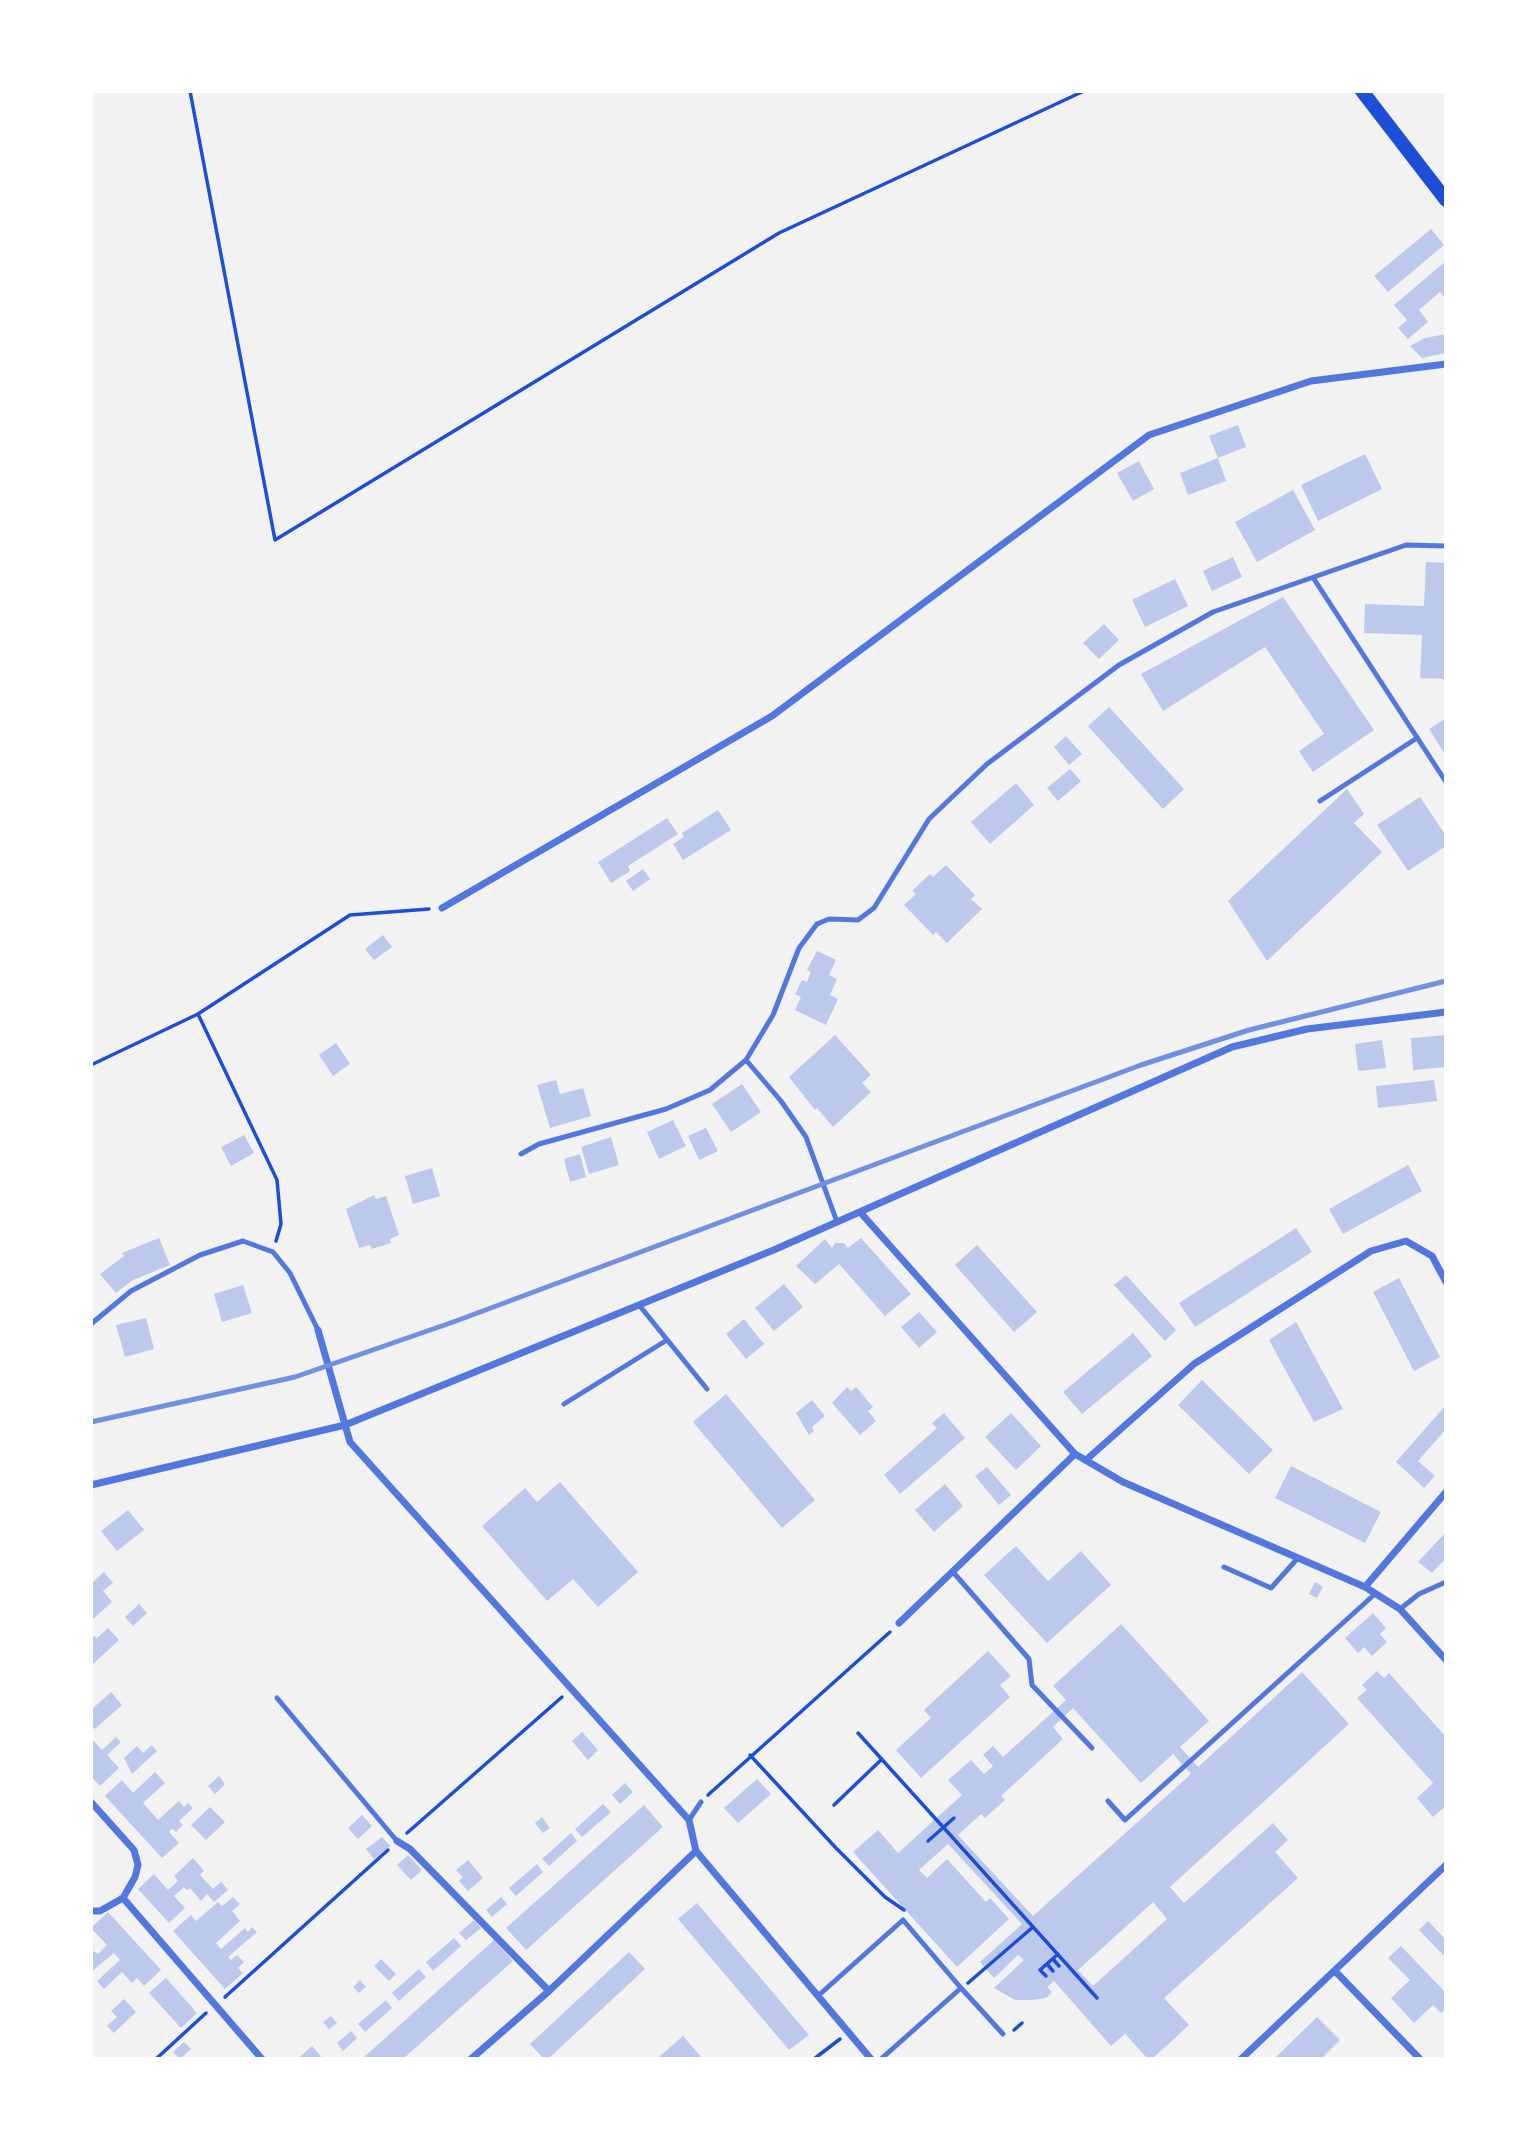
<!DOCTYPE html>
<style>
body{margin:0}
#map{position:relative;width:1537px;height:2150px;overflow:hidden;background:#f2f2f2;font-family:"Work Sans",sans-serif}
canvas{display:block}
.frame{position:absolute;inset:0;border:93px solid #fff;pointer-events:none}
</style>
<div id="map">
<canvas width="1537" height="2150"></canvas>
<div class="frame"></div>
</div>
<script>
const ctx = document.querySelector('canvas').getContext('2d');
ctx.lineJoin = 'round';
function paint(path, color) {
  ctx.fillStyle = color;
  ctx.fill(path, 'evenodd');
}
function toPath(rows) {
  const path = new Path2D();
  for (const r of rows) {
    path.moveTo(r[0], r[1]);
    for (let i = 2; i < r.length; i += 2) path.lineTo(r[i], r[i + 1]);
  }
  return path;
}
function strokePath(path, color, width, dash) {
  ctx.strokeStyle = color;
  ctx.lineWidth = width;
  ctx.lineCap = dash ? 'butt' : 'round';
  ctx.setLineDash(dash || []);
  ctx.stroke(path);
}
paint(toPath([
 [1431,229,1444,245,1388,292,1374,276],
 [1446,261,1446,300,1440,292,1419,310,1428,322,1408,339,1398,328,1407,320,1394,305],
 [1446,334,1446,353,1422,358,1410,346,1425,338],
 [1238,425,1246,447,1218,458,1226,481,1188,495,1180,473,1218,458,1209,436],
 [1365,454,1382,489,1318,521,1301,485],
 [1139,461,1154,489,1133,501,1117,473],
 [1293,490,1315,530,1257,562,1235,522],
 [1233,557,1242,577,1212,591,1203,571],
 [1426,562,1446,563,1446,679,1420,678,1422,635,1364,633,1365,604,1424,606],
 [1175,579,1188,606,1145,627,1132,600],
 [1283,597,1374,730,1313,772,1299,751,1324,734,1265,647,1163,711,1141,674],
 [1104,624,1119,640,1099,659,1083,643],
 [1109,707,1184,789,1163,809,1088,726],
 [1446,718,1446,756,1429,729],
 [1066,736,1082,754,1069,765,1054,747],
 [1070,769,1081,781,1058,801,1047,788],
 [1016,783,1034,805,990,844,971,822],
 [1347,789,1364,814,1354,823,1382,852,1267,961,1228,901],
 [1420,797,1446,836,1446,846,1408,871,1377,825],
 [718,810,731,830,683,860,673,844,684,837,682,833],
 [667,818,678,834,628,866,630,871,611,883,598,862],
 [946,865,975,895,971,899,982,909,947,943,936,932,933,935,904,905,916,894,912,891,930,874,933,877],
 [643,869,650,879,633,891,626,881],
 [383,935,392,947,374,960,365,949],
 [817,951,836,960,829,975,837,979,830,995,838,999,826,1025,795,1010,801,997,795,994,802,980,807,982,811,972,807,970],
 [835,1035,871,1075,862,1083,871,1092,833,1127,817,1108,815,1110,789,1077],
 [1446,1035,1446,1067,1413,1070,1411,1038],
 [1382,1040,1386,1068,1358,1071,1355,1044],
 [336,1043,350,1064,333,1076,319,1055],
 [556,1080,560,1094,583,1088,591,1116,550,1128,537,1085],
 [1434,1080,1437,1101,1378,1108,1376,1086],
 [742,1084,761,1112,731,1132,712,1104],
 [673,1120,686,1146,659,1159,647,1132],
 [706,1128,718,1151,699,1160,688,1136],
 [244,1135,254,1153,231,1166,221,1147],
 [611,1137,619,1165,589,1174,581,1147],
 [580,1154,586,1177,570,1182,564,1159],
 [1408,1165,1422,1191,1343,1234,1329,1209],
 [432,1168,440,1196,413,1204,405,1176],
 [374,1195,376,1199,386,1196,399,1235,390,1239,391,1243,372,1249,370,1245,359,1248,346,1209],
 [1296,1228,1312,1252,1195,1327,1179,1303],
 [159,1238,170,1265,133,1280,116,1293,100,1274,124,1256,122,1253],
 [861,1238,911,1294,885,1316,839,1264,815,1284,796,1266,825,1239,832,1248,835,1243,844,1243,848,1248],
 [977,1245,1037,1312,1014,1332,955,1265],
 [1126,1275,1176,1330,1165,1341,1114,1285],
 [1399,1278,1440,1357,1414,1371,1373,1292],
 [784,1284,803,1307,774,1331,755,1308],
 [243,1285,252,1313,222,1322,214,1294],
 [919,1312,937,1332,919,1348,901,1327],
 [146,1318,154,1349,125,1357,116,1325],
 [744,1319,764,1344,746,1359,726,1334],
 [1296,1322,1343,1409,1314,1422,1269,1340],
 [1133,1333,1152,1356,1082,1414,1063,1392],
 [1202,1380,1273,1450,1249,1474,1178,1405],
 [847,1387,851,1391,856,1387,873,1407,868,1411,876,1421,860,1435,832,1403],
 [726,1394,815,1500,782,1528,693,1422],
 [812,1400,825,1416,812,1427,814,1431,809,1435,796,1413],
 [1446,1405,1446,1429,1418,1461,1435,1476,1424,1488,1396,1462],
 [944,1413,965,1438,900,1494,884,1475,937,1428,932,1423],
 [1011,1413,1041,1446,1016,1470,985,1437],
 [1291,1466,1381,1512,1365,1543,1275,1498],
 [987,1467,1011,1495,999,1505,975,1476],
 [560,1482,638,1572,598,1607,573,1579,547,1601,482,1526,525,1488,537,1502],
 [945,1484,963,1506,934,1532,915,1510],
 [128,1510,144,1530,117,1551,101,1531],
 [1446,1532,1446,1558,1432,1573,1418,1562],
 [1016,1546,1048,1581,1081,1551,1111,1585,1047,1643,984,1575],
 [104,1572,113,1583,103,1591,112,1602,91,1621,91,1584],
 [1315,1582,1323,1587,1317,1598,1309,1594],
 [139,1604,147,1613,133,1626,125,1617],
 [1373,1613,1386,1628,1380,1634,1387,1642,1372,1656,1364,1647,1358,1653,1345,1638],
 [1121,1624,1209,1721,1180,1747,1198,1767,1302,1672,1349,1724,1170,1887,1184,1903,1273,1823,1288,1840,1275,1852,1298,1878,1164,1998,1189,2025,1152,2059,1148,2059,1125,2034,1111,2046,1054,1981,1047,1987,1052,1992,1046,1998,1032,2000,1015,2000,994,1988,1024,1960,1018,1955,994,1978,980,1962,1022,1924,948,1844,919,1870,927,1878,947,1859,986,1902,990,1898,1009,1919,957,1967,853,1852,878,1830,898,1853,962,1795,948,1780,971,1760,984,1774,993,1766,983,1755,993,1746,1003,1757,1066,1700,1053,1686],
 [1073,1708,1141,1783,1173,1754,1191,1774,1033,1916,958,1835,981,1814,985,1818,1005,1800,1001,1796,1063,1739,1053,1727],
 [1153,1902,1167,1919,1093,1986,1078,1970],
 [108,1628,119,1640,91,1666,91,1639,94,1636,97,1638],
 [988,1651,1011,1676,1000,1685,1010,1697,921,1778,896,1750,931,1718,924,1710],
 [1377,1671,1384,1678,1389,1673,1446,1737,1446,1806,1433,1817,1417,1798,1433,1783,1357,1698,1367,1690,1362,1685],
 [111,1692,122,1705,95,1729,91,1724,91,1710],
 [582,1732,598,1750,588,1760,572,1741],
 [116,1737,121,1742,107,1755,119,1768,100,1786,91,1776,91,1738,102,1750],
 [152,1745,157,1751,132,1774,124,1758,137,1746,143,1753],
 [155,1772,165,1783,143,1803,158,1820,179,1801,184,1807,188,1803,193,1808,179,1821,183,1825,176,1832,172,1829,169,1832,179,1843,162,1858,105,1796,122,1780,133,1793],
 [219,1776,225,1784,215,1794,208,1786],
 [757,1779,771,1794,738,1823,724,1808],
 [625,1783,633,1792,620,1804,612,1795],
 [603,1804,611,1812,582,1837,575,1829],
 [644,1805,663,1827,526,1950,506,1928],
 [210,1807,225,1822,206,1840,191,1825],
 [362,1815,372,1826,358,1839,348,1828],
 [542,1817,550,1828,543,1833,535,1823],
 [571,1833,577,1841,549,1866,542,1859],
 [382,1837,390,1846,374,1859,366,1849],
 [408,1855,422,1870,411,1880,397,1865],
 [193,1858,204,1871,200,1875,213,1889,221,1882,228,1890,214,1902,207,1894,201,1901,190,1888,187,1890,184,1887,174,1896,185,1908,169,1923,138,1889,154,1874,168,1890,178,1881,174,1876],
 [468,1860,483,1878,468,1891,459,1881,463,1877,456,1870],
 [537,1864,543,1872,516,1896,509,1888],
 [233,1897,240,1904,232,1911,240,1921,216,1943,221,1949,245,1928,248,1932,252,1927,257,1932,228,1957,231,1960,237,1955,244,1962,238,1968,243,1973,225,1989,173,1931,191,1915,196,1921,218,1902,222,1906],
 [501,1897,507,1904,492,1917,486,1910],
 [697,1903,809,2035,789,2050,678,1919],
 [108,1912,161,1970,144,1986,137,1978,132,1983,122,1972,104,1989,97,1981,120,1960,114,1953,91,1972,91,1950,98,1954,107,1945,91,1928],
 [474,1920,481,1928,466,1940,459,1933],
 [1428,1921,1446,1940,1446,1958,1419,1930],
 [454,1938,461,1946,433,1971,426,1962],
 [494,1940,513,1961,403,2059,362,2059],
 [1401,1946,1446,1993,1446,2009,1441,2013,1433,2005,1414,2023,1391,1998,1410,1980,1388,1958],
 [629,1952,645,1969,548,2059,544,2059,530,2044],
 [381,1959,396,1974,389,1981,374,1966],
 [419,1969,426,1977,399,2001,392,1993],
 [166,1978,197,2013,181,2028,149,1993],
 [360,1980,366,1987,359,1993,353,1987],
 [124,1999,136,2012,114,2033,107,2026,117,2017,111,2011],
 [386,2000,392,2008,365,2032,358,2024],
 [331,2016,337,2023,329,2029,323,2022],
 [1317,2017,1340,2040,1321,2059,1274,2059],
 [351,2031,357,2038,343,2051,337,2043],
 [683,2036,703,2059,661,2059,659,2057],
 [184,2042,191,2049,180,2059,173,2052],
 [312,2046,323,2059,297,2059,303,2054]
]), '#bdc9ec');
strokePath(toPath([
 [190,91,275,540,779,233,1084,91],
 [198,1014,277,1180,281,1224,276,1241],
 [91,1065,198,1014,350,915,429,909],
 [858,1733,943,1827],
 [750,1755,836,1848,885,1897,904,1910],
 [708,1795,890,1632],
 [834,1805,882,1759],
 [944,1828,1097,1998],
 [407,1833,562,1697],
 [928,1841,954,1818],
 [1053,1959,1059,1966],
 [1047,1964,1053,1971],
 [1046,1976,1040,1970,1058,1954],
 [968,1983,1033,1927],
 [225,1997,388,1850],
 [1014,2030,1022,2023],
 [156,2059,206,2013],
 [814,2059,840,2039]
]), '#1d4ed8', 3.5);
strokePath(toPath([
 [1314,579,1446,782],
 [1320,801,1417,738],
 [746,1060,781,1101,806,1137,837,1222],
 [521,1154,539,1144,666,1109,710,1090,746,1060,773,1015,799,948,817,924,829,919,858,920,874,908,929,819,987,764,1119,665,1213,612,1406,545,1446,546],
 [639,1305,707,1389],
 [91,1324,131,1291,200,1255,243,1241,273,1252,290,1273,318,1330],
 [564,1404,667,1340],
 [1224,1567,1271,1588,1298,1558],
 [953,1572,1029,1659,1032,1685,1092,1748],
 [1400,1609,1419,1594,1446,1582],
 [277,1698,397,1841],
 [1108,1801,1125,1820,1376,1593],
 [689,1820,701,1802],
 [961,1988,1003,2034],
 [819,1995,903,1920,961,1988,881,2059]
]), '#5277de', 5);
strokePath(toPath([
 [442,908,772,716,1149,435,1311,381,1446,364],
 [860,1212,1075,1454,1123,1482,1365,1587,1400,1609,1446,1660],
 [318,1330,350,1442,689,1820,696,1851,871,2059],
 [1086,1460,1194,1364,1371,1251,1406,1241,1432,1256,1446,1282],
 [91,1485,345,1425,776,1249,1232,1047,1307,1029,1446,1012],
 [1365,1587,1446,1492],
 [899,1623,1075,1454],
 [91,1802,134,1850,138,1865,135,1877,123,1898,262,2059],
 [397,1841,410,1849,549,1991],
 [91,1911,100,1911,123,1898],
 [1335,1971,1420,2059],
 [471,2059,549,1991,696,1851],
 [1241,2059,1446,1865]
]), '#5277de', 7);
strokePath(toPath([
 [1362,91,1446,200]
]), '#1d4ed8', 14);
strokePath(toPath([
 [91,1422,295,1377,456,1321,1141,1065,1249,1030,1446,981]
]), '#7290e2', 5);
</script>
